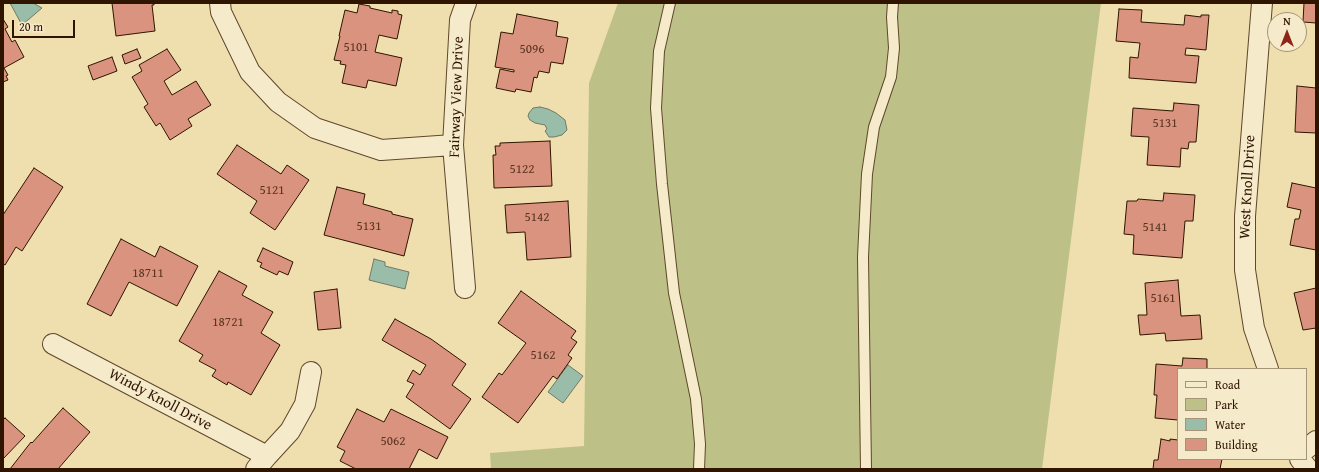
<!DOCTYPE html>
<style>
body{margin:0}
#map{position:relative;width:1319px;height:472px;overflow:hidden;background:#f0dfae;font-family:"Gentium Book Plus",serif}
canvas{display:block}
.frame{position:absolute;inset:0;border:4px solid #2f1400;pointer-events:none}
.legend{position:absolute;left:1177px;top:368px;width:130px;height:92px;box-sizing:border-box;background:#f5eaca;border:1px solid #a69479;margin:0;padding:5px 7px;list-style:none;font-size:12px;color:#2f1400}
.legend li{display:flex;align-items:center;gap:8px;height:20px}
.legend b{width:20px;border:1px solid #a69479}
.north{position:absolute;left:1267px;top:12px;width:40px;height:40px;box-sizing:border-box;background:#f5eaca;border:1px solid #a69479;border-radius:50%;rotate:0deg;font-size:11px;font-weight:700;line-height:16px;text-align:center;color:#2f1400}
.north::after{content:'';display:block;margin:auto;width:14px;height:18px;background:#8f2418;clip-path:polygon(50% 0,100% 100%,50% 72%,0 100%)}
.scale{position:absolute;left:12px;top:20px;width:63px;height:18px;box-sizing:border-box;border:2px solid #2f1400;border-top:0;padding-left:5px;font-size:12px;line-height:14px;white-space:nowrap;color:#2f1400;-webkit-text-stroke:3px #f5eaca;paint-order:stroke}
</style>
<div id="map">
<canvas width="1319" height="472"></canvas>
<div class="frame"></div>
<ul class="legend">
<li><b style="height:5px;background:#f5eaca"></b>Road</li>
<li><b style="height:11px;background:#bdc188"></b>Park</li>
<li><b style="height:11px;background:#9abdaa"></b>Water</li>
<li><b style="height:11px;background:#da937e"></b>Building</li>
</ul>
<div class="north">N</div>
<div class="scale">20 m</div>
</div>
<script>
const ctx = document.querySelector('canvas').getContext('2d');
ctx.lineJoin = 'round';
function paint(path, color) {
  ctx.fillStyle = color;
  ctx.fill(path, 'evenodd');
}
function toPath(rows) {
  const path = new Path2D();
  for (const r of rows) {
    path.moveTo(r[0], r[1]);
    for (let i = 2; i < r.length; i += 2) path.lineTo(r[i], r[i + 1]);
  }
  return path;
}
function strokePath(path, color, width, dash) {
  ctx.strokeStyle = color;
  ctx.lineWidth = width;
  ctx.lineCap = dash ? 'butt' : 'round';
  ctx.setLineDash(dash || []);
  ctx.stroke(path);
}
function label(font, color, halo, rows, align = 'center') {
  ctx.font = font + ' "Gentium Book Plus",serif';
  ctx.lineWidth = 3;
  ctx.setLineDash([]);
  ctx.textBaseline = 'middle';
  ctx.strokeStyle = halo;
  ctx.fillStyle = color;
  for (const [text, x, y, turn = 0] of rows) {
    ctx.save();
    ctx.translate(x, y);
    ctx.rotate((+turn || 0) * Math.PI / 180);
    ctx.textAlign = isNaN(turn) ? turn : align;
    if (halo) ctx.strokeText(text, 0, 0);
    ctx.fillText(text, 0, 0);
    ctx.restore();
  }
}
paint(toPath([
 [618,3,1101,3,1042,469,491,469,490,453,584,446,589,83]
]), '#bdc188');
const water = toPath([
 [10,3,33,3,42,8,22,25,10,3],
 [540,107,548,109,556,113,565,120,567,130,562,135,554,137,549,137,545,131,547,129,545,125,535,123,530,120,528,116,529,113,533,108,540,107],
 [374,259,385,262,385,266,409,272,405,289,369,280,374,259],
 [568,365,583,376,563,403,548,392,568,365]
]);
paint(water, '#9abdaa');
strokePath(water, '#6f7966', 1);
const building = toPath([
 [112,3,154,3,154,5,152,5,155,31,116,36,112,3],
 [1304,3,1316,3,1316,23,1303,22,1304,3],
 [359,4,370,6,370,8,392,13,392,10,398,11,398,14,402,15,397,39,379,35,375,52,402,58,396,86,368,80,366,88,342,83,346,65,340,64,341,61,334,60,340,36,339,36,345,10,357,13,359,4],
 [1119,9,1142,10,1141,22,1184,25,1185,15,1201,17,1201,15,1209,15,1206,50,1186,48,1185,55,1199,56,1196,83,1129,78,1130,57,1138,58,1140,43,1116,41,1119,9],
 [517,14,558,22,556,36,568,38,563,64,551,62,549,73,539,71,537,78,534,77,531,92,516,89,515,92,496,88,500,69,514,72,514,70,495,67,501,32,513,34,517,14],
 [3,19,8,27,5,29,12,42,15,40,24,57,4,68,8,75,6,76,8,80,3,82,3,19],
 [137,49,141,58,125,64,122,55,137,49],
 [167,49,181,70,164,81,172,95,196,81,211,105,188,119,192,126,170,140,160,123,156,126,144,107,148,104,132,77,142,71,139,65,167,49],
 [112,57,117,71,93,80,88,66,112,57],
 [1297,86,1316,88,1316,133,1295,132,1297,86],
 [1174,103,1199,105,1196,142,1189,142,1188,149,1181,148,1180,167,1147,165,1149,137,1131,136,1133,108,1173,111,1174,103],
 [550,141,552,186,494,188,493,155,496,155,495,146,500,146,500,143,550,141],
 [237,145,281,174,287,165,309,180,275,230,250,213,257,201,217,174,237,145],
 [34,168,63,187,22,251,16,247,5,265,3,264,3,215,34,168],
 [1292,183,1316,188,1316,250,1290,245,1295,219,1299,219,1301,210,1287,207,1292,183],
 [337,187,365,194,363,204,392,212,392,214,413,219,404,256,324,235,337,187],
 [1164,193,1195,195,1193,221,1185,221,1182,258,1133,254,1134,235,1124,234,1127,201,1137,201,1138,199,1163,201,1164,193],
 [568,201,571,257,527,260,525,232,507,233,505,205,568,201],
 [121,239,155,257,160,246,198,266,177,306,129,282,111,316,87,304,121,239],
 [263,248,293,262,288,275,279,271,277,275,260,267,262,263,257,261,263,248],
 [219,271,247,286,242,295,273,312,261,333,280,345,251,395,228,382,227,385,212,376,216,370,199,361,203,355,179,341,219,271],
 [1178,280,1181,316,1200,315,1202,339,1166,341,1165,333,1140,335,1138,315,1147,315,1145,283,1178,280],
 [1316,288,1316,328,1303,330,1294,293,1316,288],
 [337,289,341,328,318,330,314,292,337,289],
 [521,291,576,331,571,338,577,342,568,355,572,358,557,379,553,376,518,423,482,397,499,373,502,375,526,343,498,323,521,291],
 [395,319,431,339,466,364,452,385,471,399,450,429,406,397,414,384,407,381,413,370,420,375,426,365,382,340,395,319],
 [1183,358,1207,359,1207,369,1178,369,1178,420,1155,418,1157,395,1154,395,1156,364,1182,366,1183,358],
 [63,408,90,432,58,469,10,469,31,442,32,443,63,408],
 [357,409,384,422,391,409,448,437,437,459,419,449,409,469,356,469,340,461,345,451,337,447,357,409],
 [5,418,25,436,3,459,3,420,5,418],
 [1161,439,1170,441,1170,439,1178,440,1178,459,1222,459,1220,469,1153,469,1154,460,1158,460,1161,439]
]);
paint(building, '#da937e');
strokePath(building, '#2f1400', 1);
const lane = toPath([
 [670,3,659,51,656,108,662,184,674,293,696,399,700,444,699,469],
 [866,469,863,257,867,174,874,127,891,77,894,48,892,17,893,3]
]);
const street = toPath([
 [220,3,221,12,250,72,278,102,315,128,381,150,453,145],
 [1262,3,1245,216,1245,270,1254,328,1268,369],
 [465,288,453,145,460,20,466,3],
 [53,344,267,456],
 [1306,449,1316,441],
 [1300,459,1308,469],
 [256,469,267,456,290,431,305,404,311,372]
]);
strokePath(lane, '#5f472c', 12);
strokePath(street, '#5f472c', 22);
strokePath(lane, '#f5eaca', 10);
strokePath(street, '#f5eaca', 20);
label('13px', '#5a3420', null, [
 ["5101",356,48],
 ["5096",532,50],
 ["5131",1165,124],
 ["5122",522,170],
 ["5121",272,191],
 ["5142",537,218],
 ["5131",369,227],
 ["5141",1155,228],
 ["18711",148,274],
 ["5161",1163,299],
 ["18721",228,323],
 ["5162",543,356],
 ["5062",393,442]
]);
label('15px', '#2f1400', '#f5eaca', [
 ["Fairway View Drive",457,97,-88],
 ["West Knoll Drive",1248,187,-87],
 ["Windy Knoll Drive",160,400,28]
]);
</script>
